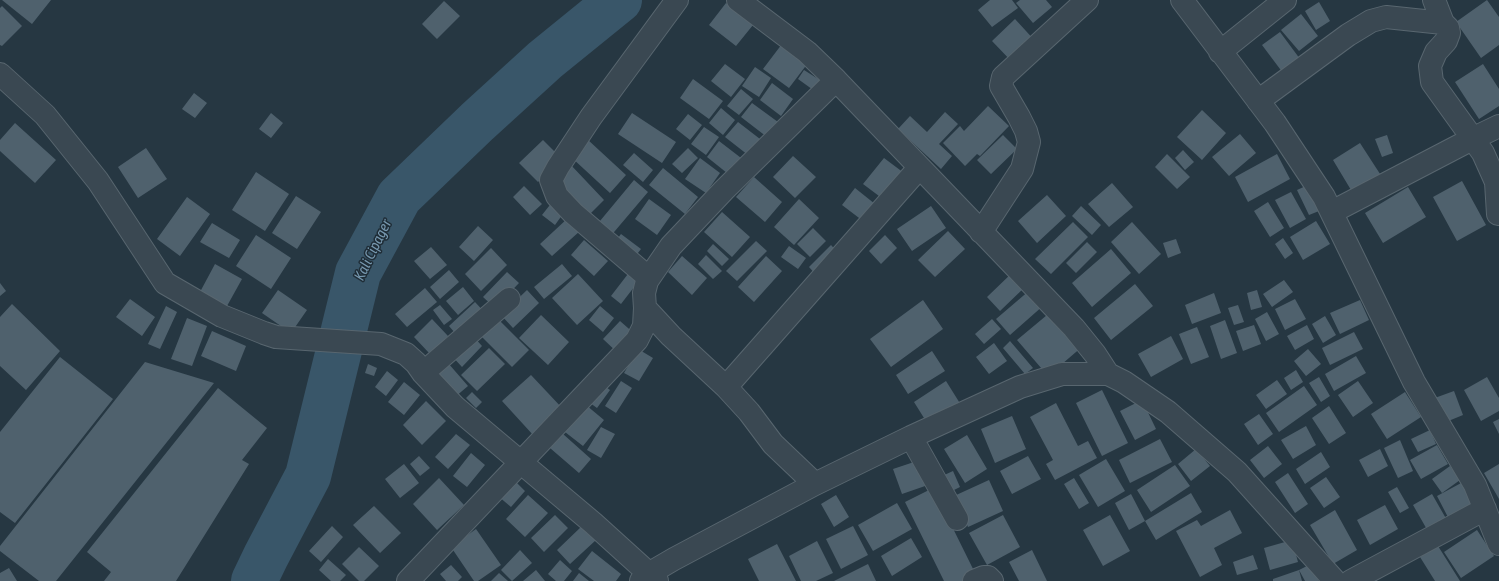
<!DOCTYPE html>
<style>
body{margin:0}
canvas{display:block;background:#263742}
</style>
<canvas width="1499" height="581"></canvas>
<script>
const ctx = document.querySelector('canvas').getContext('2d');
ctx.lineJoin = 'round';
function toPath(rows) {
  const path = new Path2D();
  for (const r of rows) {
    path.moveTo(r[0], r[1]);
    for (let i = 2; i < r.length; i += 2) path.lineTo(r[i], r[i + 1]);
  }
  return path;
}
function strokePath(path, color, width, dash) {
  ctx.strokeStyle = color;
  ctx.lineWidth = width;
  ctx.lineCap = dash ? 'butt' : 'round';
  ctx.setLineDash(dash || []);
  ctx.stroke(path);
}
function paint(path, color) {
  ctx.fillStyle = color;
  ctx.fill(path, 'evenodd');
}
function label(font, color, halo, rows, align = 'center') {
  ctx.font = font + ' "Asap Condensed",sans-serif';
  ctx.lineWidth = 3;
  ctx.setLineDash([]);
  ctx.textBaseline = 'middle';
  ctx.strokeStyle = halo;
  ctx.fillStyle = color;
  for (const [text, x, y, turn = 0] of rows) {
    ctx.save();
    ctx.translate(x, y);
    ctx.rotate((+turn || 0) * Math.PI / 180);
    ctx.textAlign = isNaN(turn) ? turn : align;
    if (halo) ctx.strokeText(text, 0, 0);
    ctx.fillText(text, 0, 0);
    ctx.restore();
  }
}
strokePath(toPath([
 [254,581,266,556,308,476,358,273,399,197,477,122,545,60,619,0]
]), '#395669', 46);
paint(toPath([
 [2,0,51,0,32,24],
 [990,0,1012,0,1018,8,992,27,978,10],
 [1020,0,1046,0,1052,7,1033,23,1016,3],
 [1487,0,1499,17,1499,45,1481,58,1456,22],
 [444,1,460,16,437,39,422,24],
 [1319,2,1330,21,1316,30,1305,11],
 [726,3,753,25,736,46,709,25],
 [2,6,22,26,2,46,0,45,0,8],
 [1301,14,1318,36,1299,51,1281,30],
 [1015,19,1037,43,1015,65,992,41],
 [1280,32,1303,63,1286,77,1262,45],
 [785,40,811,59,789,88,763,69],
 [725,64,745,79,731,97,711,81],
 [1483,64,1499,89,1499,106,1479,119,1455,82],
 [755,67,771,78,759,97,742,86],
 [804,70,823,82,816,92,798,79],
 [693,79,723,101,709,119,680,98],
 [772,83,793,99,781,116,760,100],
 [741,89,753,99,739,115,727,106],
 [194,93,207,103,195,118,182,109],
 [752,103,778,122,767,137,741,117],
 [988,106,1009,126,980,156,977,154,965,166,943,143,960,126,964,131],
 [721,108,735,120,723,135,709,123],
 [1202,110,1226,133,1202,160,1177,137],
 [945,112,958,124,939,144,952,156,941,169,898,129,910,116,927,132],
 [271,113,283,123,271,138,259,129],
 [632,113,676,142,662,163,618,134],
 [688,114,702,125,690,140,676,129],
 [738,122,760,139,748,155,725,137],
 [15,123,56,160,35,183,0,151,0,140],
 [704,127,719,137,706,155,691,144],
 [1240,134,1256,153,1229,176,1212,157],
 [1003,135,1017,149,991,174,977,160],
 [1387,135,1393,153,1382,157,1375,139],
 [587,139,626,175,610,193,571,157],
 [543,140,562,159,538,182,519,163],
 [719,141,745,161,732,177,707,157],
 [1360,143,1382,177,1354,195,1333,160],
 [146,148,167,179,138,198,118,167],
 [688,148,698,158,682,173,672,164],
 [1183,150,1194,162,1185,170,1175,158],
 [634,153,653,170,643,182,623,165],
 [1167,154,1190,177,1177,189,1155,167],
 [1277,154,1290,179,1248,202,1235,177],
 [793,156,816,177,795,198,773,177],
 [700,158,720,173,706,193,685,179],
 [884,158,904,173,883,199,863,184],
 [569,163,604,200,588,216,552,179],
 [663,168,698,197,685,214,649,185],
 [256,172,289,194,265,231,232,210],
 [754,177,782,202,765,222,736,197],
 [634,180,648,192,609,238,595,227],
 [1462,181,1486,225,1457,241,1433,197],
 [1112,183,1133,207,1109,227,1088,204],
 [1308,185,1319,211,1309,215,1297,190],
 [524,186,542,204,530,215,513,197],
 [1408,187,1426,217,1383,243,1365,213],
 [855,188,880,208,867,224,842,205],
 [1291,192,1306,219,1290,228,1275,200],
 [1047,195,1066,216,1037,243,1018,221],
 [296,196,321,212,297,249,272,233],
 [187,197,210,214,180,256,157,239],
 [649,199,671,215,657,235,635,219],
 [799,199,819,218,794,245,774,227],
 [553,201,565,211,555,225,542,215],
 [1268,202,1284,228,1270,237,1254,211],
 [931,206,946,228,912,251,897,229],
 [1081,206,1101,225,1092,235,1072,216],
 [722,212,750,237,732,257,704,232],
 [568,218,580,231,552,256,540,244],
 [1316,221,1330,244,1303,260,1290,237],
 [1073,222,1088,237,1051,274,1035,259],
 [1132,222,1161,254,1139,274,1111,242],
 [212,223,240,240,229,258,200,242],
 [478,226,493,240,474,261,459,247],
 [813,228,826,241,810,257,797,244],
 [948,231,965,249,935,277,918,260],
 [621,234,641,249,634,258,614,243],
 [256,235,291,258,271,289,236,266],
 [885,235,897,248,881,264,869,251],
 [1283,238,1293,253,1285,259,1275,244],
 [1176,239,1181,253,1168,258,1163,243],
 [584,240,608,261,594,276,571,255],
 [756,241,767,251,737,281,726,271],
 [1087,242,1097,252,1076,273,1066,263],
 [713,244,729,259,722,266,707,251],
 [831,245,840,255,818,277,809,267],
 [789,246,806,258,798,269,781,257],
 [431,247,447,265,430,279,414,261],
 [491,248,507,265,481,291,465,274],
 [1111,249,1131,273,1092,307,1072,283],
 [706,255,722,271,713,279,698,264],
 [682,256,707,278,692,295,668,272],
 [766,256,782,271,754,302,738,287],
 [215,264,242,279,227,306,200,292],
 [562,264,572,276,544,299,534,287],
 [449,270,459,282,440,299,430,287],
 [631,270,641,278,621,304,611,296],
 [507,272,519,283,495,308,483,297],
 [1013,272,1026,286,1000,311,987,297],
 [578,274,603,301,577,325,552,298],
 [1284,280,1293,292,1272,307,1263,294],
 [0,283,6,291,0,296],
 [1135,284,1153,306,1111,340,1094,318],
 [463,287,474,301,458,315,446,301],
 [425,288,437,302,407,327,395,314],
 [278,290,307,310,291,333,262,313],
 [527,290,539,303,513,328,501,315],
 [1030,290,1044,305,1010,335,996,319],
 [1257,290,1262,307,1251,310,1247,293],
 [1214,293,1221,313,1192,324,1185,305],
 [130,299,155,317,142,336,116,317],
 [1295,299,1306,319,1285,330,1275,309],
 [923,300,943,329,891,367,870,339],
 [1360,300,1369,320,1340,334,1330,313],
 [475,302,487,315,461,340,449,326],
 [12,304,60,351,26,390,0,366,0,317],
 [440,305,452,319,444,325,433,310],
 [1238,305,1244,322,1234,325,1228,308],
 [166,306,177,312,160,349,148,344],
 [600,306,614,318,603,332,589,320],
 [1053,310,1083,346,1048,376,1017,340],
 [1267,312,1279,334,1266,341,1255,319],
 [541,315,569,342,548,365,519,338],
 [1325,316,1336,335,1323,343,1312,324],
 [187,318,207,326,192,366,171,359],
 [497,318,529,350,512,367,480,335],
 [432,319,448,336,430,354,414,337],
 [992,319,1001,329,984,344,975,334],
 [1225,320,1237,353,1221,359,1210,326],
 [620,321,636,335,619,354,603,339],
 [1254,325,1261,344,1243,351,1236,331],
 [1307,325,1314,339,1295,350,1287,336],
 [1197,327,1209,357,1191,364,1179,334],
 [212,331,246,346,236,371,201,356],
 [1354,332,1363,349,1330,365,1322,348],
 [472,335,482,346,462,367,451,355],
 [1171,336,1183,359,1151,377,1138,354],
 [1010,341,1033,368,1025,374,1003,348],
 [994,343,1007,361,989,374,976,357],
 [489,348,505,364,477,391,461,375],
 [638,349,653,358,639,381,624,373],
 [1308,349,1321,364,1306,376,1294,361],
 [932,351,945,371,908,394,896,375],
 [1356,356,1366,373,1334,391,1325,374],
 [60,357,113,399,15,523,0,512,0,432],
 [145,362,214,383,56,581,39,581,0,551,0,546],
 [448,363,468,386,455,397,436,374],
 [368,364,377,368,374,376,365,373],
 [1296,370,1303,382,1291,390,1284,378],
 [387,371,398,380,386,396,375,387],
 [531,375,563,409,534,436,502,401],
 [1319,377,1330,396,1321,402,1309,383],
 [1487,377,1499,398,1499,411,1481,421,1464,390],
 [1277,380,1287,394,1266,409,1256,395],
 [621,381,632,388,616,413,605,406],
 [946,381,961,405,929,426,914,402],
 [1358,381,1373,403,1353,417,1338,395],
 [404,382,420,395,404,415,388,402],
 [599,382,610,390,597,408,586,400],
 [1304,386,1317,405,1279,432,1266,413],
 [218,388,267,428,242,460,249,464,176,581,104,581,111,572,87,552],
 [1102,390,1128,443,1102,456,1076,403],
 [1454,391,1463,415,1441,424,1432,399],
 [472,392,482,402,476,408,466,398],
 [1405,392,1421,417,1387,439,1371,414],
 [1142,400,1156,429,1135,440,1120,411],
 [426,401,446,421,422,445,403,425],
 [1056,403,1078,446,1088,441,1097,458,1055,480,1046,464,1053,460,1030,417],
 [586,405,604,420,583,446,565,432],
 [1329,406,1346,433,1329,444,1312,418],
 [1259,414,1273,434,1258,445,1244,424],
 [1012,416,1026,449,995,463,981,429],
 [1499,419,1499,434,1493,422],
 [1306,426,1316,445,1293,459,1281,440],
 [601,427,615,434,601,458,587,450],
 [1430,430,1436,444,1418,452,1411,439],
 [456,434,470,445,448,469,435,457],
 [563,434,591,459,579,473,550,448],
 [967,435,987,469,965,483,944,449],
 [1160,439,1172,462,1130,483,1119,460],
 [1400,440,1413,471,1398,478,1384,448],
 [1437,445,1448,464,1421,479,1410,460],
 [1268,446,1282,464,1264,478,1250,460],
 [1196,449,1210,466,1191,481,1178,464],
 [1380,449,1388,466,1368,477,1359,460],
 [1321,452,1330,467,1305,484,1296,469],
 [471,453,485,465,467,487,453,476],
 [419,456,430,468,420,476,410,464],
 [1028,456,1041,479,1012,494,1000,471],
 [1106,459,1125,491,1098,507,1079,475],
 [920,460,928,485,902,494,893,469],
 [404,464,419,483,400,498,385,479],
 [1499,464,1499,499,1484,473],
 [1175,465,1190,486,1151,512,1137,490],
 [1450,466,1460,480,1442,493,1432,479],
 [953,471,960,487,948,493,940,477],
 [1288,473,1308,504,1295,513,1275,482],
 [1326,477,1340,497,1324,508,1310,488],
 [439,478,464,505,437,530,413,504],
 [1074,478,1089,503,1079,509,1064,484],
 [513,479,525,491,511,507,498,496],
 [989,480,1003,511,968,527,954,496],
 [1463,482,1477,509,1451,523,1437,496],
 [1397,487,1409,508,1400,513,1388,492],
 [933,488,977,577,969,581,944,581,905,502],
 [1191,493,1202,512,1156,540,1145,521],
 [1131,494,1145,521,1129,530,1115,503],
 [1432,494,1448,522,1429,533,1413,505],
 [528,495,548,513,525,537,506,519],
 [836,495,849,517,834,527,821,504],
 [897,503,912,529,873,551,858,525],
 [1385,505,1398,529,1370,545,1357,520],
 [374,506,401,533,380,553,353,525],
 [1230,510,1242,533,1214,548,1222,565,1200,577,1176,531,1197,520,1201,526],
 [1335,510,1357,550,1333,564,1310,525],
 [555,515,568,528,544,552,531,538],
 [1003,515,1020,547,987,565,969,533],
 [1110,515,1130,551,1103,566,1083,530],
 [332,526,343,537,321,562,309,551],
 [582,526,596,540,570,564,557,550],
 [853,526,868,555,841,569,826,539],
 [476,529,501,565,478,581,474,581,451,547],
 [1477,530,1494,556,1461,578,1444,552],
 [911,538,922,557,892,576,881,556],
 [1292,540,1298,562,1270,570,1264,548],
 [817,541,833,573,816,581,801,581,789,556],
 [777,544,796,581,759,581,748,559],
 [1438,546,1460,581,1435,581,1420,557],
 [359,547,379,566,364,581,359,581,342,564],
 [520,550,532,563,512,581,501,570],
 [1032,550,1047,581,1019,581,1009,562],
 [592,551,621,574,616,581,594,581,578,569],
 [1253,555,1258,569,1237,575,1233,562],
 [328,559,346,575,340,581,331,581,319,570],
 [560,560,572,571,564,581,556,581,548,574],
 [868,564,876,581,834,581],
 [451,565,462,577,458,581,446,581,440,574],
 [1309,565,1319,581,1305,581,1299,570],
 [9,568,17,581,0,581,0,573],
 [536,570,545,581,523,581],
 [1299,570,1302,581,1273,581,1273,579],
 [499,573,508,581,491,581],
 [579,573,589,581,573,581]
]), '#4f616d');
const minor = toPath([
 [738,0,807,52,836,80,1074,328,1095,354,1108,374],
 [1182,0,1275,123,1324,197,1414,382,1475,485,1499,544],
 [1434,0,1443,23,1448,28,1449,33,1446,41,1436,52,1430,66,1432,82,1483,153,1496,182,1498,214],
 [1220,52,1285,0],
 [0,74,45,115,98,181,165,283,222,316,264,333,276,337,381,344,406,354,416,363,423,373,455,407,593,523,657,581],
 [1258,101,1348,35,1371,21,1386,17,1443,23],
 [1332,212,1472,139,1499,126],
 [981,232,1022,169,1029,142,1026,131,1019,117,1001,86,1003,77,1087,0],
 [649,278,573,213,557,196,551,180,558,167,591,117,677,0],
 [645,308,671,336,726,387,749,412,773,444,815,484],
 [423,373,509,299],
 [726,387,919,168],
 [911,437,957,519],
 [408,581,637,340,644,326,645,308,644,293,647,281,671,246,724,190,836,80],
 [641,581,650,573,674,559,815,484,911,437,1020,387,1062,374,1108,374,1124,382,1168,412,1237,472,1335,581],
 [974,581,984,577,988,577,992,581],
 [1351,581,1485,509]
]);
strokePath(minor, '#58666f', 24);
strokePath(minor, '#3a4852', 22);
label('italic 15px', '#7798af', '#1f2d37', [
 ["Kali Cipager",373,250,-64]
]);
</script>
